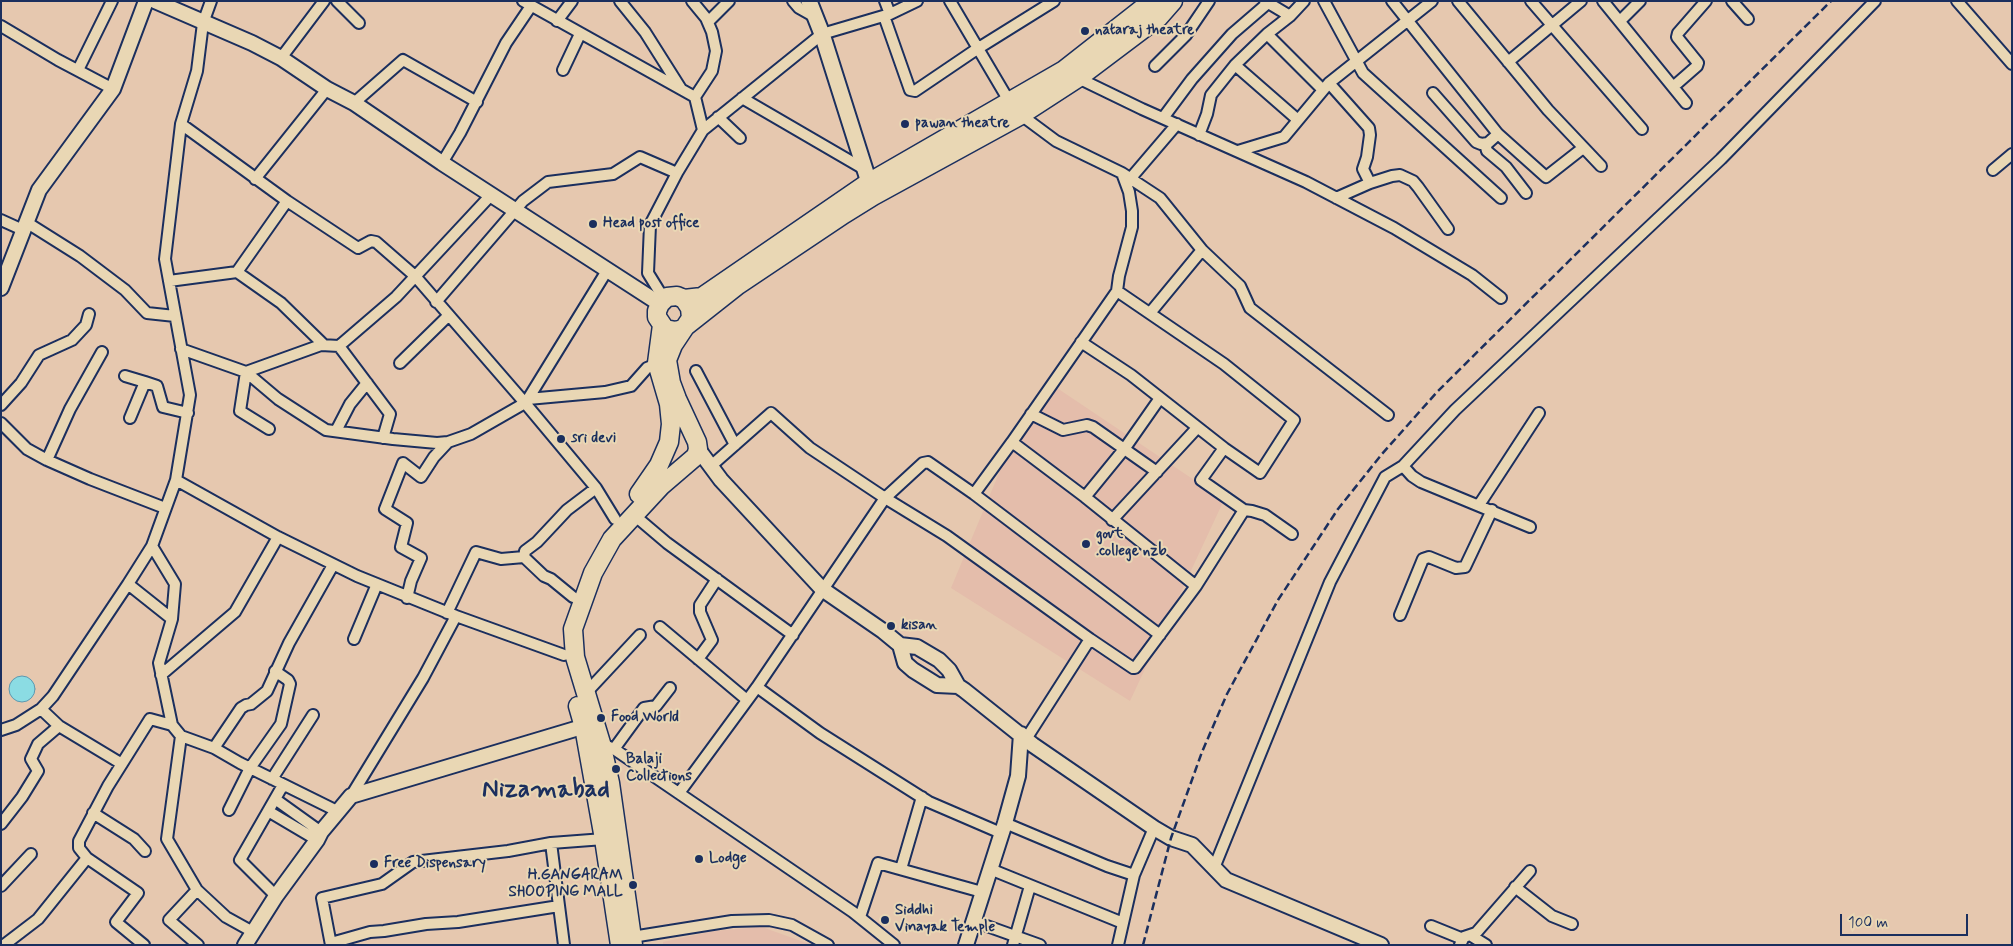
<!DOCTYPE html>
<style>
body{margin:0}
#map{position:relative;width:2013px;height:946px;overflow:hidden;background:#e6c8af;font-family:Mynerve,sans-serif}
canvas{display:block}
.frame{position:absolute;inset:0;border:2px solid #1b2f5e;pointer-events:none}
.scale{position:absolute;left:1840px;top:914px;width:128px;height:22px;box-sizing:border-box;border:2px solid #1b2f5e;border-top:0;padding-left:6px;font-size:15px;line-height:18px;white-space:nowrap;color:#1b2f5e;-webkit-text-stroke:4px #e9d7b4;paint-order:stroke}
</style>
<div id="map">
<canvas width="2013" height="946"></canvas>
<div class="frame"></div>
<div class="scale">100 m</div>
</div>
<script>
const ctx = document.querySelector('canvas').getContext('2d');
ctx.lineJoin = 'round';
function paint(path, color) {
  ctx.fillStyle = color;
  ctx.fill(path, 'evenodd');
}
function toPath(rows) {
  const path = new Path2D();
  for (const r of rows) {
    if (r.length === 3) {
      path.moveTo(r[0] + r[2], r[1]);
      path.arc(r[0], r[1], r[2], 0, 2 * Math.PI);
      continue;
    }
    path.moveTo(r[0], r[1]);
    for (let i = 2; i < r.length; i += 2) path.lineTo(r[i], r[i + 1]);
  }
  return path;
}
function strokePath(path, color, width, dash) {
  ctx.strokeStyle = color;
  ctx.lineWidth = width;
  ctx.lineCap = dash ? 'butt' : 'round';
  ctx.setLineDash(dash || []);
  ctx.stroke(path);
}
function label(font, color, halo, rows, align = 'center') {
  ctx.font = font + ' Mynerve,sans-serif';
  ctx.lineWidth = 4;
  ctx.setLineDash([]);
  ctx.textBaseline = 'middle';
  ctx.strokeStyle = halo;
  ctx.fillStyle = color;
  for (const [text, x, y, turn = 0] of rows) {
    ctx.save();
    ctx.translate(x, y);
    ctx.rotate((+turn || 0) * Math.PI / 180);
    ctx.textAlign = isNaN(turn) ? turn : align;
    if (halo) ctx.strokeText(text, 0, 0);
    ctx.fillText(text, 0, 0);
    ctx.restore();
  }
}
paint(toPath([
 [1054,386,1224,500,1130,701,951,588,1012,442],
 [762,927,812,945,663,945,663,942,714,931]
]), '#e4bdab');
const water = toPath([
 [22,689,13]
]);
paint(water, '#8bdce3');
strokePath(water, '#5e97ae', 1);
const street = toPath([
 [337,1,359,23],
 [523,1,695,97],
 [620,1,645,32,681,89],
 [692,1,706,18,712,32,716,51,712,71,695,97,703,130],
 [793,1,799,8,815,17],
 [885,1,890,14],
 [950,1,1009,101,1021,115,1056,141,1122,173,1160,198,1202,250,1150,313],
 [1265,1,1290,16],
 [1324,1,1363,73,1501,198],
 [1392,1,1498,134,1546,177,1583,148],
 [1458,1,1548,110,1601,166],
 [1531,1,1642,129],
 [1603,1,1686,103],
 [1732,1,1748,19],
 [1957,1,2012,64],
 [884,16,910,90,915,91,977,49,1054,1],
 [557,21,572,1],
 [1620,21,1640,1],
 [708,22,729,1],
 [1,26,58,60,113,89],
 [1267,34,1323,90],
 [281,58,324,1],
 [1508,62,1581,1],
 [1235,65,1298,120],
 [1155,66,1186,35,1209,1],
 [78,70,112,1],
 [563,70,580,34],
 [1078,78,1142,109,1306,182,1394,228,1472,275,1501,298],
 [1329,83,1369,128,1370,135,1367,157,1363,169,1370,183],
 [1673,87,1697,66,1698,63,1677,37,1678,33,1706,1],
 [1433,93,1476,142,1481,144,1488,143,1498,134],
 [742,98,864,169],
 [354,103,403,60,477,102],
 [718,117,740,138],
 [1163,118,1192,79,1232,34,1268,3],
 [1199,135,1207,114,1211,95,1235,65,1267,34,1290,16,1304,1],
 [1485,144,1487,151,1506,167,1526,193],
 [1238,151,1284,137,1329,83,1432,1],
 [442,163,460,133,506,43,531,6],
 [1993,170,2012,154],
 [255,179,327,89],
 [1130,179,1177,124],
 [1336,198,1370,183,1392,176,1400,175,1413,181,1418,187,1448,229],
 [1,220,23,230],
 [26,222,80,256,125,290,147,313,175,316],
 [1202,250,1240,286,1250,308,1388,415],
 [237,272,281,303,324,345],
 [169,281,237,272,287,201,181,124],
 [1117,291,1119,276,1132,227,1132,211,1129,192,1122,173],
 [664,299,648,273,650,225,677,173,703,130,822,34,890,14,917,1],
 [436,302,523,201,548,182,613,174,640,157,677,173],
 [1081,342,1131,375,1224,448],
 [339,346,390,414,383,438],
 [181,349,246,372,321,345,339,346,396,297,491,195],
 [400,363,448,316],
 [696,371,735,445],
 [125,376,145,382],
 [528,399,608,269],
 [1,405,21,383,39,355,72,340,86,325,89,314],
 [1031,414,1063,430,1087,425,1093,427,1157,472],
 [130,418,145,382,157,386,163,407,188,413],
 [1,423,27,449,47,460,90,479,165,508],
 [269,429,240,411,246,372,278,399,326,430,393,439,437,443,448,442,471,434,525,403,415,276,376,242,371,241,358,248,287,201],
 [336,431,350,404,367,383],
 [1012,442,1117,291,1224,364,1294,420,1260,473,1224,448,1201,480,1244,510,1196,586],
 [47,460,70,409,102,352],
 [711,466,771,413,810,448,885,498,923,463,928,462,974,494,1012,442,1085,497,1196,586,1135,668,1133,668,1090,639,1026,739],
 [1403,466,1412,476,1421,482,1530,527],
 [176,480,278,537,357,576,456,616,564,655],
 [974,494,1160,635],
 [1085,497,1125,448,1160,398],
 [1479,505,1539,413],
 [1244,510,1252,511,1265,515,1292,534],
 [634,515,667,543,793,635],
 [615,519,596,488,525,403,528,399,605,392,631,386,647,368,662,362],
 [1112,520,1197,428],
 [128,584,152,546],
 [573,597,551,579,544,576,524,557,525,551,537,542,567,510,596,488],
 [407,598,411,581,421,558,401,547,407,523,385,509,403,463,421,477,434,457,448,442],
 [447,613,476,552,501,559,524,557],
 [1400,615,1423,559,1429,557,1456,568,1465,567,1492,510],
 [172,619,159,663,172,725,181,736,214,748,240,763,337,811],
 [660,627,747,700],
 [354,639,377,584],
 [698,659,712,640,700,612,700,605,717,579],
 [161,675,235,612,278,537],
 [757,687,820,733,929,802,1001,833],
 [585,694,640,635],
 [59,726,122,764],
 [1,730,16,725,41,709,53,696,128,584,172,619,175,584,152,546,176,480,190,395,165,259,181,124,197,71,203,23,211,1],
 [181,736,167,839,197,890,226,917,253,932],
 [598,742,614,749,853,912,894,945],
 [214,748,241,708,246,705,251,704,267,691,289,643,333,565],
 [614,749,644,708,656,706,670,688],
 [272,779,313,715],
 [679,793,757,687,885,498,947,536,1090,639],
 [351,796,423,678,456,616],
 [275,799,321,832],
 [229,810,250,768,281,724,290,684,288,680,275,671],
 [268,811,317,840],
 [93,813,134,839,145,851],
 [1005,823,1107,866,1134,875],
 [1,824,22,797,38,771,31,759,38,744,59,726,41,709],
 [551,843,564,945],
 [87,858,79,848,79,841,108,786,150,719,172,725],
 [1214,868,1330,582,1385,477,1403,466,1455,410,1721,159,1875,1],
 [901,869,922,797],
 [990,869,1123,923],
 [1,886,31,854],
 [1515,887,1552,916,1572,924],
 [197,890,169,920,198,945],
 [276,896,240,860,283,785],
 [860,917,878,863,982,892],
 [973,921,1040,945],
 [1431,926,1463,939],
 [1470,935,1486,945],
 [632,937,732,921,769,920,792,925,828,945],
 [331,943,370,932,384,931,426,924,458,922,559,906],
 [4,945,38,919,87,858,138,893,116,922,144,945],
 [331,945,322,898,382,884,413,862,508,851,551,843,604,839],
 [1013,945,1030,886],
 [1118,945,1134,875,1154,828],
 [1460,945,1464,937,1476,933,1530,871]
]);
const secondary = toPath([
 [155,1,252,43,281,58,327,89,354,103,442,163,660,304],
 [1,288,39,190,113,89,146,1],
 [698,449,721,480,822,589,883,631,900,645,917,647,939,660,949,670,958,686],
 [900,645,905,663,913,670,937,685,958,686,964,690,1033,745,1154,828,1171,838,1192,845,1226,880,1381,945],
 [245,945,276,896,317,840,321,832,351,796,592,724],
 [966,945,1005,823,1018,776,1021,734]
]);
const primary = toPath([
 [809,1,822,34,872,192]
]);
const highway = toPath([
 [684,299,702,297,868,183,1064,70,1152,1],
 [686,326,738,285,844,214,873,196,1021,115,1078,78,1159,17,1173,1],
 [639,494,659,465,669,442,671,424,669,404,657,363,662,325],
 [578,706,584,727,604,839,620,945],
 [633,945,610,783,601,743,575,657,573,629,593,573,612,539,661,486,696,456,698,449,697,442,677,399,671,383,667,360,673,345,691,318,690,308,684,299,677,296,667,297,660,304,657,311,657,317,665,329,676,331,683,329]
]);
strokePath(street, '#1b2f5e', 14);
strokePath(secondary, '#1b2f5e', 18);
strokePath(primary, '#1b2f5e', 19);
strokePath(highway, '#1b2f5e', 21);
strokePath(street, '#e9d7b4', 10);
strokePath(secondary, '#e9d7b4', 14);
strokePath(primary, '#e9d7b4', 15);
strokePath(highway, '#e9d7b4', 18);
strokePath(toPath([
 [1143,945,1171,838,1202,752,1227,694,1278,600,1338,509,1382,454,1437,392,1831,1]
]), '#1b2f5e', 2.5, [8, 4]);
for (const [x, y, r, color] of [
 [1085,31,5,"#1b2f5e"],
 [905,124,5,"#1b2f5e"],
 [593,224,5,"#1b2f5e"],
 [561,439,5,"#1b2f5e"],
 [1086,544,5,"#1b2f5e"],
 [891,626,5,"#1b2f5e"],
 [601,718,5,"#1b2f5e"],
 [616,769,5,"#1b2f5e"],
 [699,859,5,"#1b2f5e"],
 [374,864,5,"#1b2f5e"],
 [633,885,5,"#1b2f5e"],
 [885,920,5,"#1b2f5e"]
]) {
  const dot = new Path2D();
  dot.arc(x, y, r, 0, 2 * Math.PI);
  ctx.fillStyle = color;
  ctx.fill(dot);
  strokePath(dot, '#e9d7b4', 2);
}
label('bold 15px', '#1b2f5e', '#e9d7b4', [
 ["nataraj theatre",1095,31],
 ["pawan theatre",915,124],
 ["Head post office",603,224],
 ["sri devi",571,439],
 ["govt",1096,535],
 [".college nzb",1096,552],
 ["kisan",901,626],
 ["Food World",611,718],
 ["Balaji",626,760],
 ["Collections",626,777],
 ["Lodge",709,859],
 ["Free Dispensary",384,864],
 ["H.GANGARAM",623,876,"right"],
 ["SHOOPING MALL",623,893,"right"],
 ["Siddhi",895,911],
 ["Vinayak Temple",895,928]
], 'left');
label('bold 25px', '#1b2f5e', '#e9d7b4', [
 ["Nizamabad",546,791]
]);
</script>
